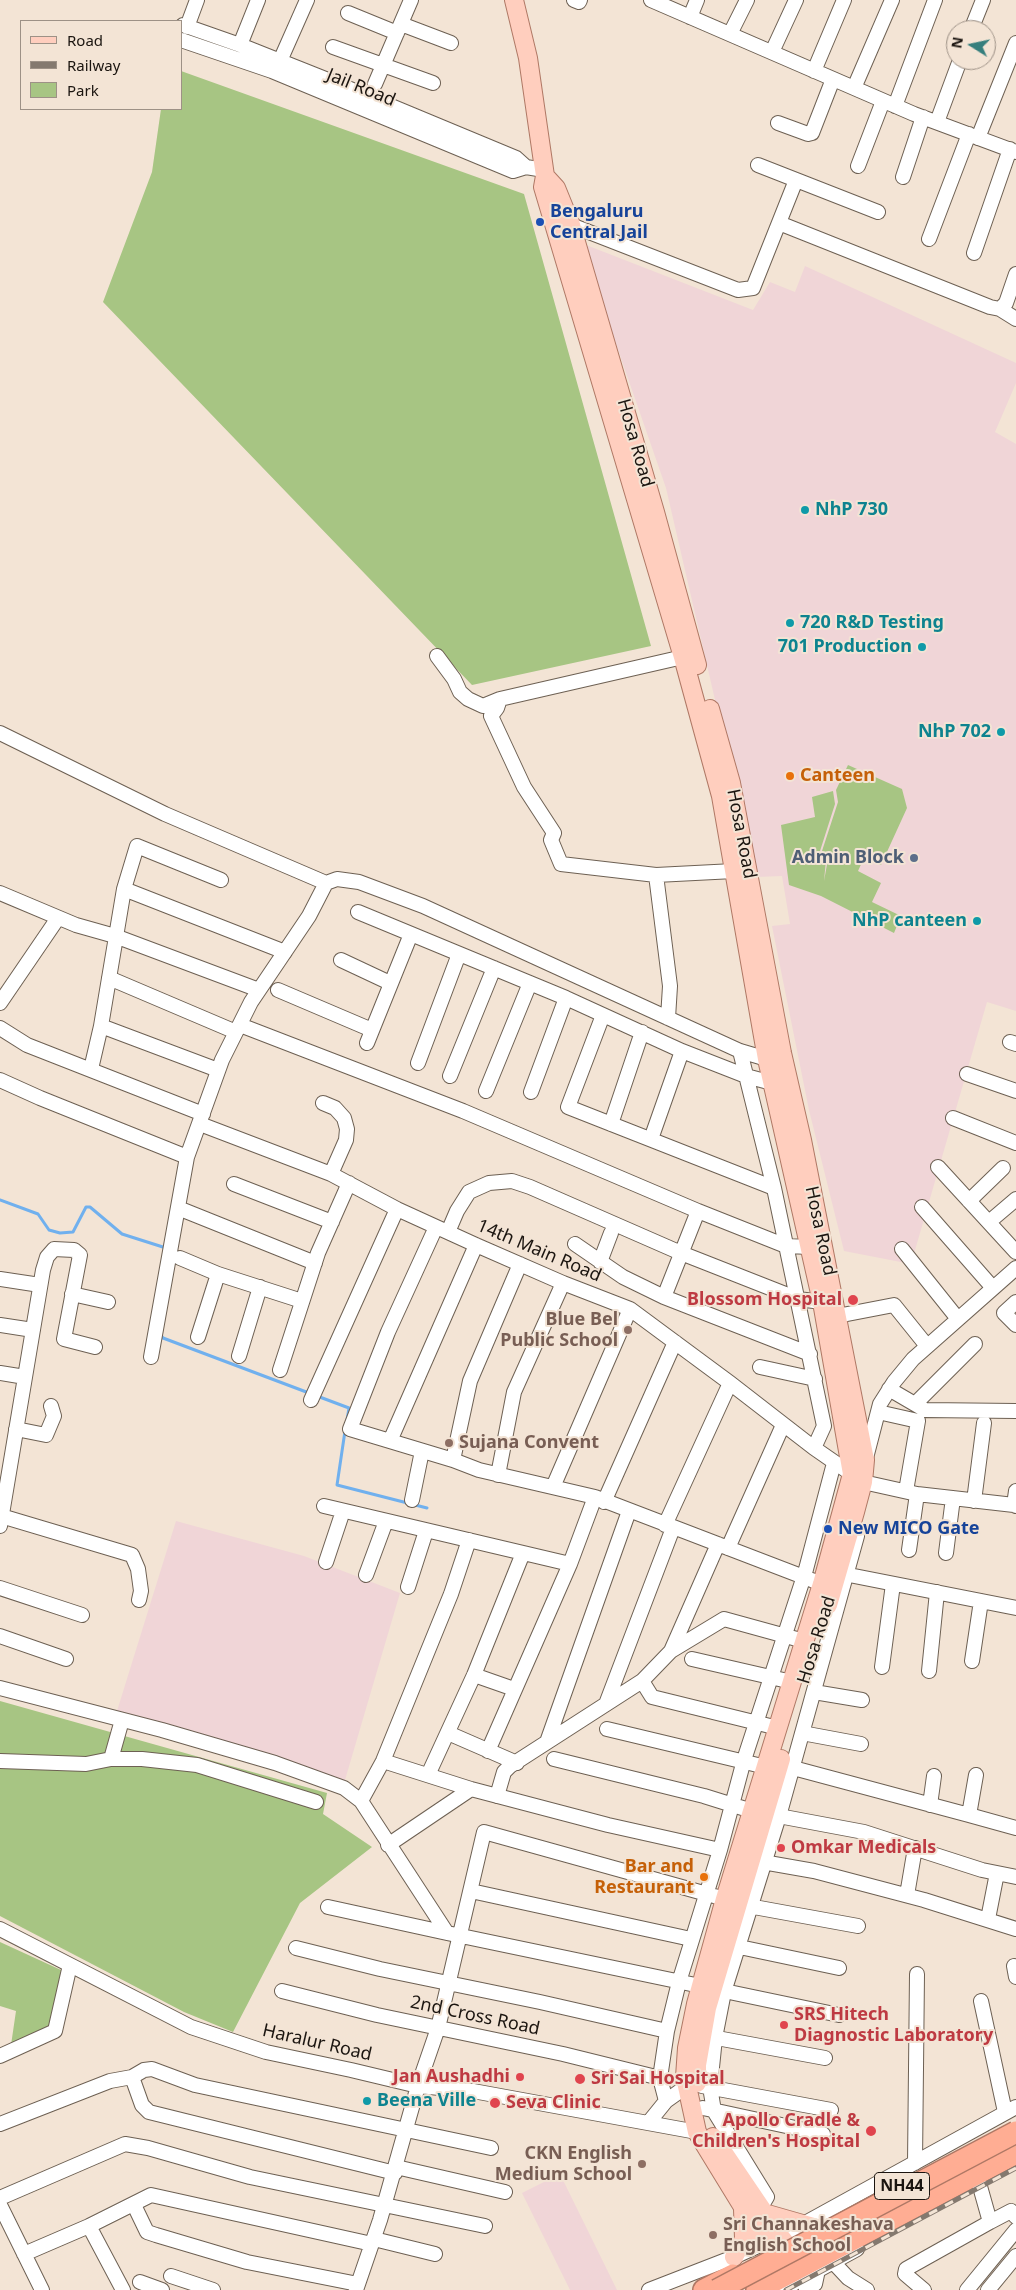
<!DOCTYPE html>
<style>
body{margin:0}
#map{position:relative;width:1016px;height:2290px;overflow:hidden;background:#f3e4d5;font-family:"Noto Sans",sans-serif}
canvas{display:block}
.legend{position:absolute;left:20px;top:20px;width:162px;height:90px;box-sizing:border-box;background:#f3e4d5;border:1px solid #9d9186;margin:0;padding:6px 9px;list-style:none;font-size:15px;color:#1b1510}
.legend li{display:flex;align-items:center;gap:10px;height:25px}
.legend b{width:25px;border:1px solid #9d9186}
.north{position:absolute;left:946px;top:20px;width:50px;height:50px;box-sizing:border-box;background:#f3e4d5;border:1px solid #9d9186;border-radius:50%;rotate:280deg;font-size:14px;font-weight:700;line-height:20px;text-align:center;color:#1b1510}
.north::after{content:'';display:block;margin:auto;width:18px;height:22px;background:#367f7d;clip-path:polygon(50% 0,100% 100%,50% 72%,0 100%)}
</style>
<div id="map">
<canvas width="1016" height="2290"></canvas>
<ul class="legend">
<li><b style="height:6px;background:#ffcebe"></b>Road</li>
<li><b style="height:6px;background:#84796f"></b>Railway</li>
<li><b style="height:14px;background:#a7c583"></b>Park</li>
</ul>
<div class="north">N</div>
</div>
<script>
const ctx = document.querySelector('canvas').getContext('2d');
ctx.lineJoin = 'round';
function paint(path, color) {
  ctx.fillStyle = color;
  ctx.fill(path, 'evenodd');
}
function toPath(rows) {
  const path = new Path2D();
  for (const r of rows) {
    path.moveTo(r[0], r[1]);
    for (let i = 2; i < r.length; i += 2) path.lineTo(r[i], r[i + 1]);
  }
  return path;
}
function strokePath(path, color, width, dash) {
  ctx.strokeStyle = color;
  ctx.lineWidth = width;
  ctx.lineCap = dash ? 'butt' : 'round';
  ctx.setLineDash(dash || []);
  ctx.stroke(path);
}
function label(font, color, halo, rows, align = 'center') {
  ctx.font = font + ' "Noto Sans",sans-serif';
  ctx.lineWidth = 4;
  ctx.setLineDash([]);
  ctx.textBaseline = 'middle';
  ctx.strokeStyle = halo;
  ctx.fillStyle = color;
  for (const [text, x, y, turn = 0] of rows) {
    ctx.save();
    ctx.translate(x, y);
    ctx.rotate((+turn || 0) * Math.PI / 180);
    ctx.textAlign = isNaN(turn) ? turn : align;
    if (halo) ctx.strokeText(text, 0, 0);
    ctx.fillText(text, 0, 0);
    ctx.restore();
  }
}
paint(toPath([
 [581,243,753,310,770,282,795,292,805,266,1016,363,1016,383,995,432,1016,444,1016,1011,987,1002,911,1264,844,1251,809,1110,772,926,790,924,782,876,756,877,666,488],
 [176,1521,304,1556,400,1593,345,1780,117,1711],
 [560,2174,617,2290,570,2290,522,2193]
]), '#f0d5d7');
paint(toPath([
 [181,71,524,194,651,646,472,685,103,302,152,172,161,109,181,109],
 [848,765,902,789,907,808,881,865,864,858,858,871,881,883,872,902,901,916,894,933,821,896,789,885,781,825,815,817,812,797,833,791,835,804,820,851,826,860,824,881,828,859,822,851,838,802,836,790],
 [0,1701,327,1793,323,1814,372,1847,300,1903,233,2032,184,2012,0,1916],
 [0,1942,61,1970,51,2026,11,2045,16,2011,0,2006]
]), '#a7c583');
strokePath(toPath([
 [0,1200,38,1214,49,1230,60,1233,73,1232,86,1207,90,1207,122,1234,166,1248],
 [160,1334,163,1338,309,1393],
 [317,1396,349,1408,347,1420],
 [345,1431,337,1485,427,1508]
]), '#70b0ee', 3);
const minor = toPath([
 [574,0,579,2,580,0],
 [651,0,914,114,1016,152],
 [348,13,397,33],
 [690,17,697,0],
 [401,24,451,43],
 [183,25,240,45,338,84,516,158,526,167,544,170],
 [187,27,197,0],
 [971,30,983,0],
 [730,34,747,0],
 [181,40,272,71,513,171,526,167],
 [240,45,258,0],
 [333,47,433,83],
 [772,52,796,0],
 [280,61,307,0],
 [814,71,844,0],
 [375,84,411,0],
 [854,88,892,0],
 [895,106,935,0],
 [937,122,960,60],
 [778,123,808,134,812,133,833,79],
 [978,138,1016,43],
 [758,165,878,212],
 [858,166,883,101],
 [903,177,923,117],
 [779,223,990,307,1000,309,1006,303,1016,274],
 [571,225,738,290,753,288,796,180],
 [929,239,969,134],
 [974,253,1010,149],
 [1000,309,1016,319],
 [437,656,454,679,460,692,468,699,483,706,500,699],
 [0,733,165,814,326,883],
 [656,875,734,871],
 [124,889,285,952],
 [0,893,76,925,115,936,259,990],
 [358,912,566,998,682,1051,746,1076,772,1083],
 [341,960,390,983],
 [109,978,236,1032],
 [278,990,372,1030],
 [0,1003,58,918],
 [603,1015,568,1107,774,1188],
 [668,1018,670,986,656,875,561,864,551,840,554,833,524,787,491,716,497,708,500,699,683,657],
 [240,1025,463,1111,698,1211,786,1246,810,1247],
 [101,1026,218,1070],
 [0,1028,27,1045,203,1114],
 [1010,1042,1016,1044],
 [367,1043,411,934],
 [740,1051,774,1188,824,1426,814,1448],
 [418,1063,459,954],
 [91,1069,101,1026,124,889,137,846,221,880],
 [967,1074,1016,1091],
 [450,1076,494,968],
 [0,1080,40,1098,187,1157],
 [486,1091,530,983],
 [531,1092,566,998],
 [323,1103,335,1108,344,1118,347,1129,346,1140,331,1174],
 [953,1118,1016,1143],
 [200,1124,331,1174,397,1209,476,1245,563,1283,630,1309,730,1383,814,1448,863,1482,917,1494,1014,1505],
 [611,1124,642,1032],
 [651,1139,682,1051],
 [938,1167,1016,1252],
 [234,1184,332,1222],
 [969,1201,1003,1168],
 [922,1207,993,1288],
 [178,1208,315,1263],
 [989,1222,1016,1199],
 [436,1227,388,1332,350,1429,453,1460,479,1470,595,1497,822,1584],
 [448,1232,457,1211,469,1192,489,1183,512,1181,530,1187,681,1253,798,1299,822,1302],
 [575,1244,623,1277,664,1297,810,1354],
 [902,1249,958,1319],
 [180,1258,218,1274,302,1301],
 [600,1262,611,1233],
 [0,1279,40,1285],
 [72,1294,108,1302],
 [664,1297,698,1211],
 [1016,1302,1004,1313,1016,1325],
 [837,1316,894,1305,927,1346],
 [0,1325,33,1330],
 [198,1337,218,1274],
 [239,1356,260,1287],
 [151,1357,187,1157,222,1060,251,1002,309,916,326,883,337,879,359,882,423,906,740,1051,767,1059],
 [760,1367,815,1379],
 [280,1370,318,1253,349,1183],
 [0,1373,25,1377],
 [889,1389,925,1410,1016,1411],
 [311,1400,397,1209],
 [915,1404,975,1344],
 [878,1412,918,1421,906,1491],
 [16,1429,46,1435,54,1416,51,1406],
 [390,1441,476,1245],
 [866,1458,880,1404,894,1382,913,1359,1016,1268],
 [453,1460,470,1381,520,1264],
 [498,1475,514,1392,563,1283],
 [553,1487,630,1309],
 [1016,1491,1014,1505,1016,1506],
 [412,1500,422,1451],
 [974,1501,984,1423],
 [604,1502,675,1342],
 [324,1506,570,1564],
 [1,1516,132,1555,138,1569,141,1591,139,1600],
 [665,1525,730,1383],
 [0,1526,43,1270,47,1257,54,1249,74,1250,80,1255,64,1339,95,1347],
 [728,1548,783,1425],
 [909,1550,917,1494],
 [946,1553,953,1498],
 [326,1562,343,1511],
 [839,1573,1016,1608],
 [366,1575,386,1521],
 [408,1587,426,1531],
 [0,1588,82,1615],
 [0,1636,66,1659],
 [671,1651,718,1544],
 [692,1659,792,1682],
 [972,1661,981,1601],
 [882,1667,893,1584],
 [929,1671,937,1592],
 [474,1675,514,1689],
 [642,1681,652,1697,778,1728],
 [0,1688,162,1730,275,1763,344,1788,361,1801,447,1933,839,2015],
 [814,1692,862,1700],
 [606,1704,673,1528],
 [607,1729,766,1767],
 [448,1733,517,1763],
 [802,1733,861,1744],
 [547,1742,629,1511],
 [488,1751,570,1564,595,1497],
 [111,1759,122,1720],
 [554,1759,704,1796,752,1811,864,1832,982,1870,1016,1877],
 [0,1761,86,1764,111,1759,142,1759,197,1765,316,1802],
 [383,1761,471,1789,608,1825,720,1850],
 [782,1765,969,1815],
 [428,1775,474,1675,523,1553],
 [976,1775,969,1815,1016,1828],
 [497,1796,504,1772,510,1766,642,1681,671,1651,724,1619,804,1641],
 [361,1801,383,1761,451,1594,469,1540],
 [930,1805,934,1776],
 [388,1845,471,1789],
 [757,1861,814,1871,924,1900,1016,1929],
 [471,1891,691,1939],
 [907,1895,915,1848],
 [743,1905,858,1926],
 [328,1907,447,1933],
 [988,1919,997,1873],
 [0,1929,191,2027,266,2052,351,2070,418,2086,473,2091,697,2132],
 [730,1945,839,1968],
 [296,1948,380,1969,540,2002,667,2031],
 [1014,1966,1016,1977],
 [282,1991,377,2015,563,2054,660,2078],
 [981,2001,1005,2112],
 [706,2036,825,2058],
 [0,2056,55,2031,70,1965],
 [132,2077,142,2105,149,2112,395,2173],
 [702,2086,831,2110],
 [666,2101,660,2078,667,2031,679,1982,720,1850,744,1760,805,1573,834,1463],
 [703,2108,823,2134],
 [649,2122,666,2101,687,2086],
 [0,2124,110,2081,132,2077,144,2070,152,2069,195,2085,491,2148],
 [915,2163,917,1974],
 [396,2167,505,2192],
 [979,2183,990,2222,1011,2211,1016,2217],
 [0,2198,125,2144,148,2148,250,2177,485,2226],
 [0,2205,42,2290],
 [134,2205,147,2232,156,2235,247,2262,358,2284],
 [761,2207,767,2197,714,2111,710,2087,715,2038,724,1992,779,1816,857,1536],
 [89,2226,123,2290],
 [374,2239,435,2254],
 [24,2254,89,2226,151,2195,372,2244],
 [833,2262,848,2278,867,2290],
 [171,2276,213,2290],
 [140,2282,162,2290],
 [356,2290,380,2220,418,2086,438,2028,484,1832,725,1899],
 [649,2290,734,2257,789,2232,1016,2107],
 [782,2290,857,2249],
 [806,2290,815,2284,818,2270],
 [924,2290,905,2274,906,2269,990,2222],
 [967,2290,1016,2230],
 [988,2290,1016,2256]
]);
const major = toPath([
 [514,0,528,58,545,176,543,187,683,657,721,796,767,1059,822,1302,852,1474,822,1584,725,1899,696,2004,687,2048,685,2077,697,2132,765,2243,787,2268],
 [545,176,556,188,571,225,655,512,697,665],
 [710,709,731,783,782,1053,802,1140,865,1460,863,1482,855,1512,828,1605],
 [697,2083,697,2065,707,2008,781,1759],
 [713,2137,780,2236,800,2261],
 [764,2213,820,2229],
 [734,2257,744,2239,743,2209]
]);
const highway = toPath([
 [704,2290,733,2275],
 [757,2290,1016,2153]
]);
strokePath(minor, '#6d6053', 16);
strokePath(major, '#af7865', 20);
strokePath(highway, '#af7865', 24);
strokePath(minor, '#fff', 14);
strokePath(major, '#ffcebe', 18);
strokePath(highway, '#ffad93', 21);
const rail = toPath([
 [786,2290,1016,2168]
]);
strokePath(rail, '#84796f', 5);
strokePath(rail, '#f3e4d5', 3, [9]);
const highwayBridge = toPath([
 [717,2290,1016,2132]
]);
strokePath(highwayBridge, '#af7865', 24, []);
strokePath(highwayBridge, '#ffad93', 21);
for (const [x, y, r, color] of [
 [540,222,5,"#1a4fb4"],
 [805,510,5,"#0f9aa8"],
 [790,623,5,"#0f9aa8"],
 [922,647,5,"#0f9aa8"],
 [1001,732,5,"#0f9aa8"],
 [790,776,5,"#e8710a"],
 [914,858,5,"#5c6f8a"],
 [977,921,5,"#0f9aa8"],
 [853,1300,6,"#e0444e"],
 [628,1330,5,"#8d6e63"],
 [449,1443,5,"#8d6e63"],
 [828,1529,5,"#1a4fb4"],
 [781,1848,5,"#e0444e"],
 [704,1877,5,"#e8710a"],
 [784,2025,5,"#e0444e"],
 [520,2077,5,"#e0444e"],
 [580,2079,6,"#e0444e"],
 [367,2101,5,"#0f9aa8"],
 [495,2103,6,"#e0444e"],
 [871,2131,6,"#e0444e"],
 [642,2164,5,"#8d6e63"],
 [713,2235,5,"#8d6e63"]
]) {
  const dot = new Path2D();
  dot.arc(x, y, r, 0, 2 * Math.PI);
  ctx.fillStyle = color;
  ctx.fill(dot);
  strokePath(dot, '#f3e4d5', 2);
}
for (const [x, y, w] of [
 [902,2186,55]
]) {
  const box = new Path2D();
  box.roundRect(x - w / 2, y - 13.5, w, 27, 4);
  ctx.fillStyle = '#f3e4d5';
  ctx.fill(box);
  strokePath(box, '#1b1510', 1);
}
label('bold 16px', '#1b1510', null, [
 ["NH44",902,2186]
]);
label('18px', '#1b1510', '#f3e4d5', [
 ["Jail Road",361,88,22],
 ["Hosa Road",635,443,74],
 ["Hosa Road",741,834,79],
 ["Hosa Road",820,1231,78],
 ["14th Main Road",539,1251,23],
 ["Hosa Road",817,1640,-73],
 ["2nd Cross Road",475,2016,12],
 ["Haralur Road",317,2043,13]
]);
label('bold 18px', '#164399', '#f3e4d5', [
 ["Bengaluru",550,212],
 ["Central Jail",550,233],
 ["New MICO Gate",838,1529]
], 'left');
label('bold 18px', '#0d838f', '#f3e4d5', [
 ["NhP 730",815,510],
 ["720 R&D Testing",800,623],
 ["701 Production",912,647,"right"],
 ["NhP 702",991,732,"right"],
 ["NhP canteen",967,921,"right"],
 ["Beena Ville",377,2101]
], 'left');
label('bold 18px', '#c56008', '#f3e4d5', [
 ["Canteen",800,776],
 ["Bar and",694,1867,"right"],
 ["Restaurant",694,1888,"right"]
], 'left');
label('bold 18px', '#4e5e75', '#f3e4d5', [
 ["Admin Block",904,858]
], 'right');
label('bold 18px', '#be3a42', '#f3e4d5', [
 ["Blossom Hospital",842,1300,"right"],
 ["Omkar Medicals",791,1848],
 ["SRS Hitech",794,2015],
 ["Diagnostic Laboratory",794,2036],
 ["Jan Aushadhi",510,2077,"right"],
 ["Sri Sai Hospital",591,2079],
 ["Seva Clinic",506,2103],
 ["Apollo Cradle &",860,2121,"right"],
 ["Children's Hospital",860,2142,"right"]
], 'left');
label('bold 18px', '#785e54', '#f3e4d5', [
 ["Blue Bel",618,1320],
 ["Public School",618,1341],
 ["Sujana Convent",459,1443,"left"],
 ["CKN English",632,2154],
 ["Medium School",632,2175],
 ["Sri Channakeshava",723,2225,"left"],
 ["English School",723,2246,"left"]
], 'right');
</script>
